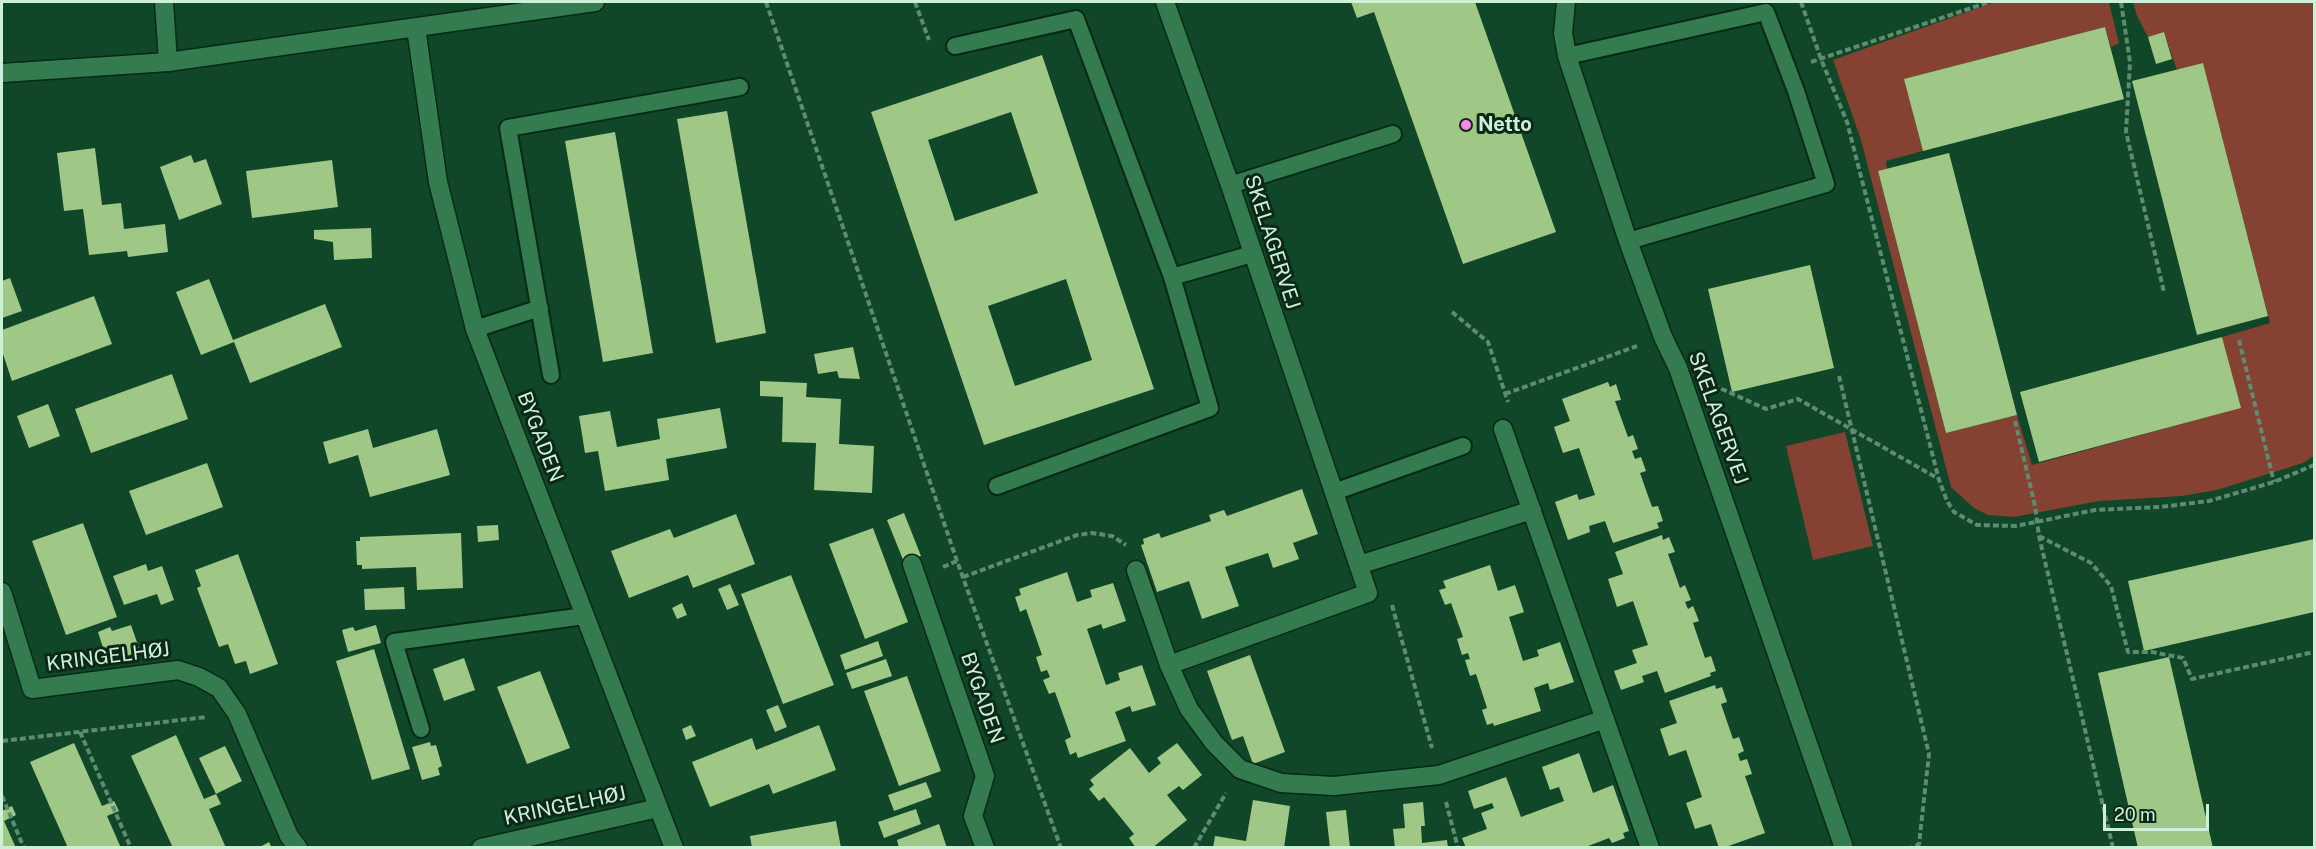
<!DOCTYPE html>
<meta charset="utf-8">
<style>
body{margin:0}
#map{position:relative;width:2316px;height:849px;overflow:hidden;background:#0f4728;font-family:"Public Sans",sans-serif}
canvas{display:block}
.frame{position:absolute;inset:0;border:3px solid #cdf0d7;pointer-events:none}
.scale{position:absolute;left:2103px;top:804px;width:106px;height:27px;box-sizing:border-box;border:3px solid #cdf0d7;border-top:0;padding-left:8px;font-size:18px;line-height:21px;white-space:nowrap;color:#cdf0d7;-webkit-text-stroke:4px #0c2917;paint-order:stroke}
</style>
<div id="map">
<canvas width="2316" height="849"></canvas>
<div class="frame"></div>
<div class="scale">20 m</div>
</div>
<script>
const ctx = document.querySelector('canvas').getContext('2d');
ctx.lineJoin = 'round';
function paint(path, color) {
  ctx.fillStyle = color;
  ctx.fill(path, 'evenodd');
}
function toPath(rows) {
  const path = new Path2D();
  for (const r of rows) {
    path.moveTo(r[0], r[1]);
    for (let i = 2; i < r.length; i += 2) path.lineTo(r[i], r[i + 1]);
  }
  return path;
}
function strokePath(path, color, width, dash) {
  ctx.strokeStyle = color;
  ctx.lineWidth = width;
  ctx.lineCap = dash ? 'butt' : 'round';
  ctx.setLineDash(dash || []);
  ctx.stroke(path);
}
function label(font, color, halo, rows, align = 'center') {
  ctx.font = font + ' "Public Sans",sans-serif';
  ctx.lineWidth = 6;
  ctx.setLineDash([]);
  ctx.textBaseline = 'middle';
  ctx.strokeStyle = halo;
  ctx.fillStyle = color;
  for (const [text, x, y, turn = 0] of rows) {
    ctx.save();
    ctx.translate(x, y);
    ctx.rotate((+turn || 0) * Math.PI / 180);
    ctx.textAlign = isNaN(turn) ? turn : align;
    if (halo) ctx.strokeText(text, 0, 0);
    ctx.fillText(text, 0, 0);
    ctx.restore();
  }
}
paint(toPath([
 [1995,2,2109,2,2119,43,2111,47,2105,27,1905,79,1923,151,1886,161,1887,169,1878,171,1946,433,2017,415,2032,465,2240,408,2222,337,2270,323,2203,64,2177,70,2164,33,2148,37,2137,16,2133,2,2314,2,2314,456,2303,463,2217,490,2182,496,2099,501,2014,517,1988,515,1974,508,1951,487,1861,140,1833,60],
 [1845,432,1873,546,1813,560,1786,446]
]), '#854131');
paint(toPath([
 [1351,2,1475,2,1556,232,1463,264,1374,12,1357,18],
 [2105,27,2124,99,1923,151,1904,79],
 [2164,32,2172,59,2156,64,2148,37],
 [1042,55,1154,389,984,445,871,112],
 [1011,112,1038,193,955,221,928,140],
 [1066,279,1092,360,1015,386,988,306],
 [2203,63,2268,316,2197,335,2132,81],
 [727,111,766,333,716,343,677,119],
 [615,132,653,353,603,362,565,141],
 [95,148,102,205,121,203,124,229,165,224,168,252,128,257,127,251,89,255,83,209,64,211,57,153],
 [1949,153,2017,415,1946,433,1878,171],
 [191,155,194,163,206,159,222,204,179,220,160,167],
 [332,160,338,207,252,218,246,171],
 [371,228,372,258,334,260,333,242,314,239,314,230],
 [1810,265,1834,368,1732,392,1708,289],
 [10,278,22,311,2,318,2,281],
 [209,279,233,340,325,304,342,347,250,383,234,342,201,355,176,292],
 [94,296,112,344,12,381,2,351,2,330],
 [2222,337,2241,408,2039,462,2020,392],
 [853,347,860,379,839,378,837,371,818,374,814,354],
 [172,374,188,419,91,453,75,409],
 [760,381,807,383,806,397,841,399,839,444,874,446,872,493,814,490,816,443,782,442,783,397,760,396],
 [1608,382,1610,387,1616,384,1621,400,1615,401,1628,437,1633,435,1638,449,1632,451,1635,459,1641,457,1646,471,1640,473,1652,507,1658,506,1663,521,1657,523,1659,528,1613,543,1605,521,1589,526,1590,532,1568,540,1555,502,1577,494,1579,500,1595,495,1579,448,1563,453,1554,427,1570,421,1562,399],
 [48,404,60,436,29,448,17,416],
 [720,408,727,448,666,459,669,480,605,491,598,451,585,453,579,416,610,411,617,447,660,439,657,419],
 [368,429,373,448,437,429,450,475,370,497,358,455,329,464,323,442],
 [207,463,223,507,146,535,129,491],
 [1302,489,1318,534,1293,543,1299,559,1273,568,1268,553,1225,567,1239,606,1202,619,1189,581,1157,592,1141,545,1144,544,1143,539,1159,533,1161,538,1211,521,1209,515,1224,510,1227,516],
 [904,513,921,556,904,562,887,520],
 [736,514,755,564,693,588,688,575,629,598,611,551,670,529,674,538],
 [83,523,117,617,66,635,32,541],
 [498,525,499,540,478,542,477,526],
 [873,528,908,622,865,639,829,544],
 [461,533,463,588,417,590,416,567,362,569,362,565,357,565,356,541,360,541,360,537],
 [1662,535,1663,540,1669,537,1675,552,1668,554,1680,588,1685,585,1691,600,1685,602,1688,609,1693,606,1699,621,1693,623,1705,658,1711,656,1716,671,1710,673,1711,676,1665,693,1657,671,1642,676,1644,682,1621,690,1614,671,1637,663,1632,650,1648,645,1633,601,1617,607,1608,579,1623,574,1615,552],
 [2314,539,2314,612,2144,651,2128,581],
 [238,554,278,664,250,674,246,661,235,664,228,644,219,647,197,588,201,586,195,570],
 [146,564,148,571,162,566,174,600,161,605,157,594,124,605,113,576],
 [1490,565,1498,591,1515,585,1524,612,1509,617,1523,661,1539,656,1537,650,1560,642,1574,682,1550,690,1548,683,1534,688,1541,711,1494,726,1493,723,1487,725,1482,710,1487,708,1476,674,1470,676,1465,660,1470,659,1468,653,1462,655,1457,639,1463,637,1451,603,1445,605,1439,590,1446,588,1443,581],
 [1067,572,1077,602,1092,597,1090,590,1113,583,1126,621,1103,629,1101,624,1087,629,1106,685,1120,680,1118,673,1142,665,1156,705,1132,712,1130,706,1115,712,1126,741,1078,758,1076,752,1070,755,1065,740,1071,737,1055,692,1049,694,1043,680,1050,677,1047,670,1041,672,1036,657,1042,655,1026,609,1020,612,1015,597,1021,595,1019,589],
 [791,575,834,685,783,704,741,594],
 [730,584,739,605,727,610,718,589],
 [404,587,405,609,365,610,364,589],
 [682,603,687,615,677,619,672,608],
 [131,625,140,651,108,663,98,632,110,627,112,631],
 [376,625,381,643,348,652,342,630,353,627,355,631],
 [878,641,883,656,845,670,840,655],
 [374,649,410,769,372,780,336,661],
 [1250,655,1285,752,1253,764,1243,736,1232,740,1207,671],
 [2169,657,2213,848,2138,848,2098,673],
 [464,658,475,690,444,701,433,669],
 [886,659,892,676,852,689,846,673],
 [540,671,570,748,527,764,497,687],
 [907,676,941,771,899,786,864,691],
 [1715,685,1716,689,1722,687,1727,702,1721,704,1733,739,1739,737,1744,751,1738,754,1740,761,1747,759,1752,774,1745,776,1765,833,1723,848,1719,848,1711,824,1695,829,1686,803,1702,797,1686,750,1669,756,1660,729,1677,723,1669,701],
 [778,705,787,727,775,732,766,710],
 [691,725,696,736,686,740,682,729],
 [819,725,836,770,773,794,769,784,710,807,692,762,752,738,756,750],
 [176,735,204,799,216,794,199,758,225,746,242,781,216,794,221,804,209,809,226,848,173,848,131,756],
 [430,742,431,746,436,745,442,766,438,768,440,775,422,780,412,747],
 [74,743,102,806,114,801,119,811,107,816,121,848,68,848,30,762],
 [1177,743,1202,775,1183,790,1179,786,1167,795,1187,820,1152,848,1136,848,1129,838,1134,834,1104,797,1099,801,1089,789,1094,785,1090,780,1130,748,1149,773,1161,763,1157,758],
 [1579,753,1593,793,1613,785,1629,831,1623,833,1625,838,1612,843,1609,838,1583,848,1466,848,1462,838,1487,829,1481,813,1494,808,1492,803,1474,809,1468,791,1506,777,1521,817,1564,801,1559,787,1550,790,1542,767],
 [926,782,932,797,894,811,888,795],
 [1253,800,1290,806,1284,848,1213,848,1215,836,1246,841],
 [1423,802,1425,826,1421,826,1422,843,1447,840,1448,848,1395,848,1393,829,1405,828,1403,804],
 [12,806,16,815,4,821,16,848,2,848,2,811],
 [916,809,921,824,884,838,878,822],
 [1346,810,1350,848,1330,848,1326,812],
 [836,821,841,848,752,848,750,836],
 [939,824,947,848,899,848,897,840],
 [269,842,272,848,258,848]
]), '#9fc887');
const lane = toPath([
 [955,46,1076,19,1172,277],
 [1567,56,1766,12,1796,91,1826,184,1628,241],
 [1230,185,1393,134],
 [475,329,540,308],
 [551,375,508,128,740,87],
 [997,486,1210,408,1172,277,1252,254],
 [1334,492,1463,446],
 [421,729,394,642,584,616]
]);
const street = toPath([
 [164,2,168,62],
 [1165,2,1230,185,1368,593,1169,665],
 [1566,2,1563,33,1567,56,1628,241,1663,337,1678,368,1844,848],
 [1503,429,1650,848],
 [912,564,985,776,973,816,985,848],
 [1359,565,1532,510],
 [1136,570,1169,665,1189,709,1214,743,1240,769,1281,783,1334,786,1439,775,1605,719],
 [2,592,32,689,178,670,199,677,219,688,237,714,289,836,298,848],
 [481,848,658,808]
]);
const secondary = toPath([
 [416,28,438,182,475,329,674,848],
 [2,73,168,62,595,2]
]);
strokePath(lane, '#042a15', 20);
strokePath(street, '#042a15', 21);
strokePath(secondary, '#042a15', 21);
strokePath(toPath([
 [766,2,957,561,1061,848],
 [915,2,929,40],
 [1801,2,1821,59,1847,122,1939,480,1947,501,1954,512,1977,525,2016,526,2095,510,2160,507,2209,501,2274,482,2314,465],
 [2121,2,2130,62,2126,132,2164,292],
 [1811,62,1989,2],
 [1452,312,1488,342,1508,402],
 [2239,340,2274,482],
 [1839,376,1929,754,1919,844,1911,848],
 [1713,385,1766,409,1798,399,1939,479],
 [1505,394,1637,346],
 [2015,421,2035,506,2039,536,2113,848],
 [2039,536,2091,563,2111,586,2128,652,2152,652,2183,658,2192,679,2314,652],
 [943,567,957,561],
 [963,577,1077,535,1092,533,1112,536,1126,545],
 [1392,605,1432,748],
 [80,732,131,848],
 [2,741,206,717],
 [2,796,24,848],
 [1446,802,1458,848],
 [1194,848,1226,793]
]), '#5d8c70', 4, [6, 3]);
strokePath(lane, '#357b50', 16);
strokePath(street, '#357b50', 18);
strokePath(secondary, '#357b50', 18);
for (const [x, y, r, color] of [
 [1466,125,6,"#fb87e6"]
]) {
  const dot = new Path2D();
  dot.arc(x, y, r, 0, 2 * Math.PI);
  ctx.fillStyle = color;
  ctx.fill(dot);
  strokePath(dot, '#0c2917', 2);
}
label('bold 20px', '#cdf0d7', '#0c2917', [
 ["Netto",1478,125]
], 'left');
label('20px', '#cdf0d7', '#0c2917', [
 ["SKELAGERVEJ",1272,242,72],
 ["SKELAGERVEJ",1718,418,70],
 ["BYGADEN",540,437,69],
 ["KRINGELHØJ",108,657,-7],
 ["BYGADEN",982,698,71],
 ["KRINGELHØJ",565,806,-12]
]);
</script>
